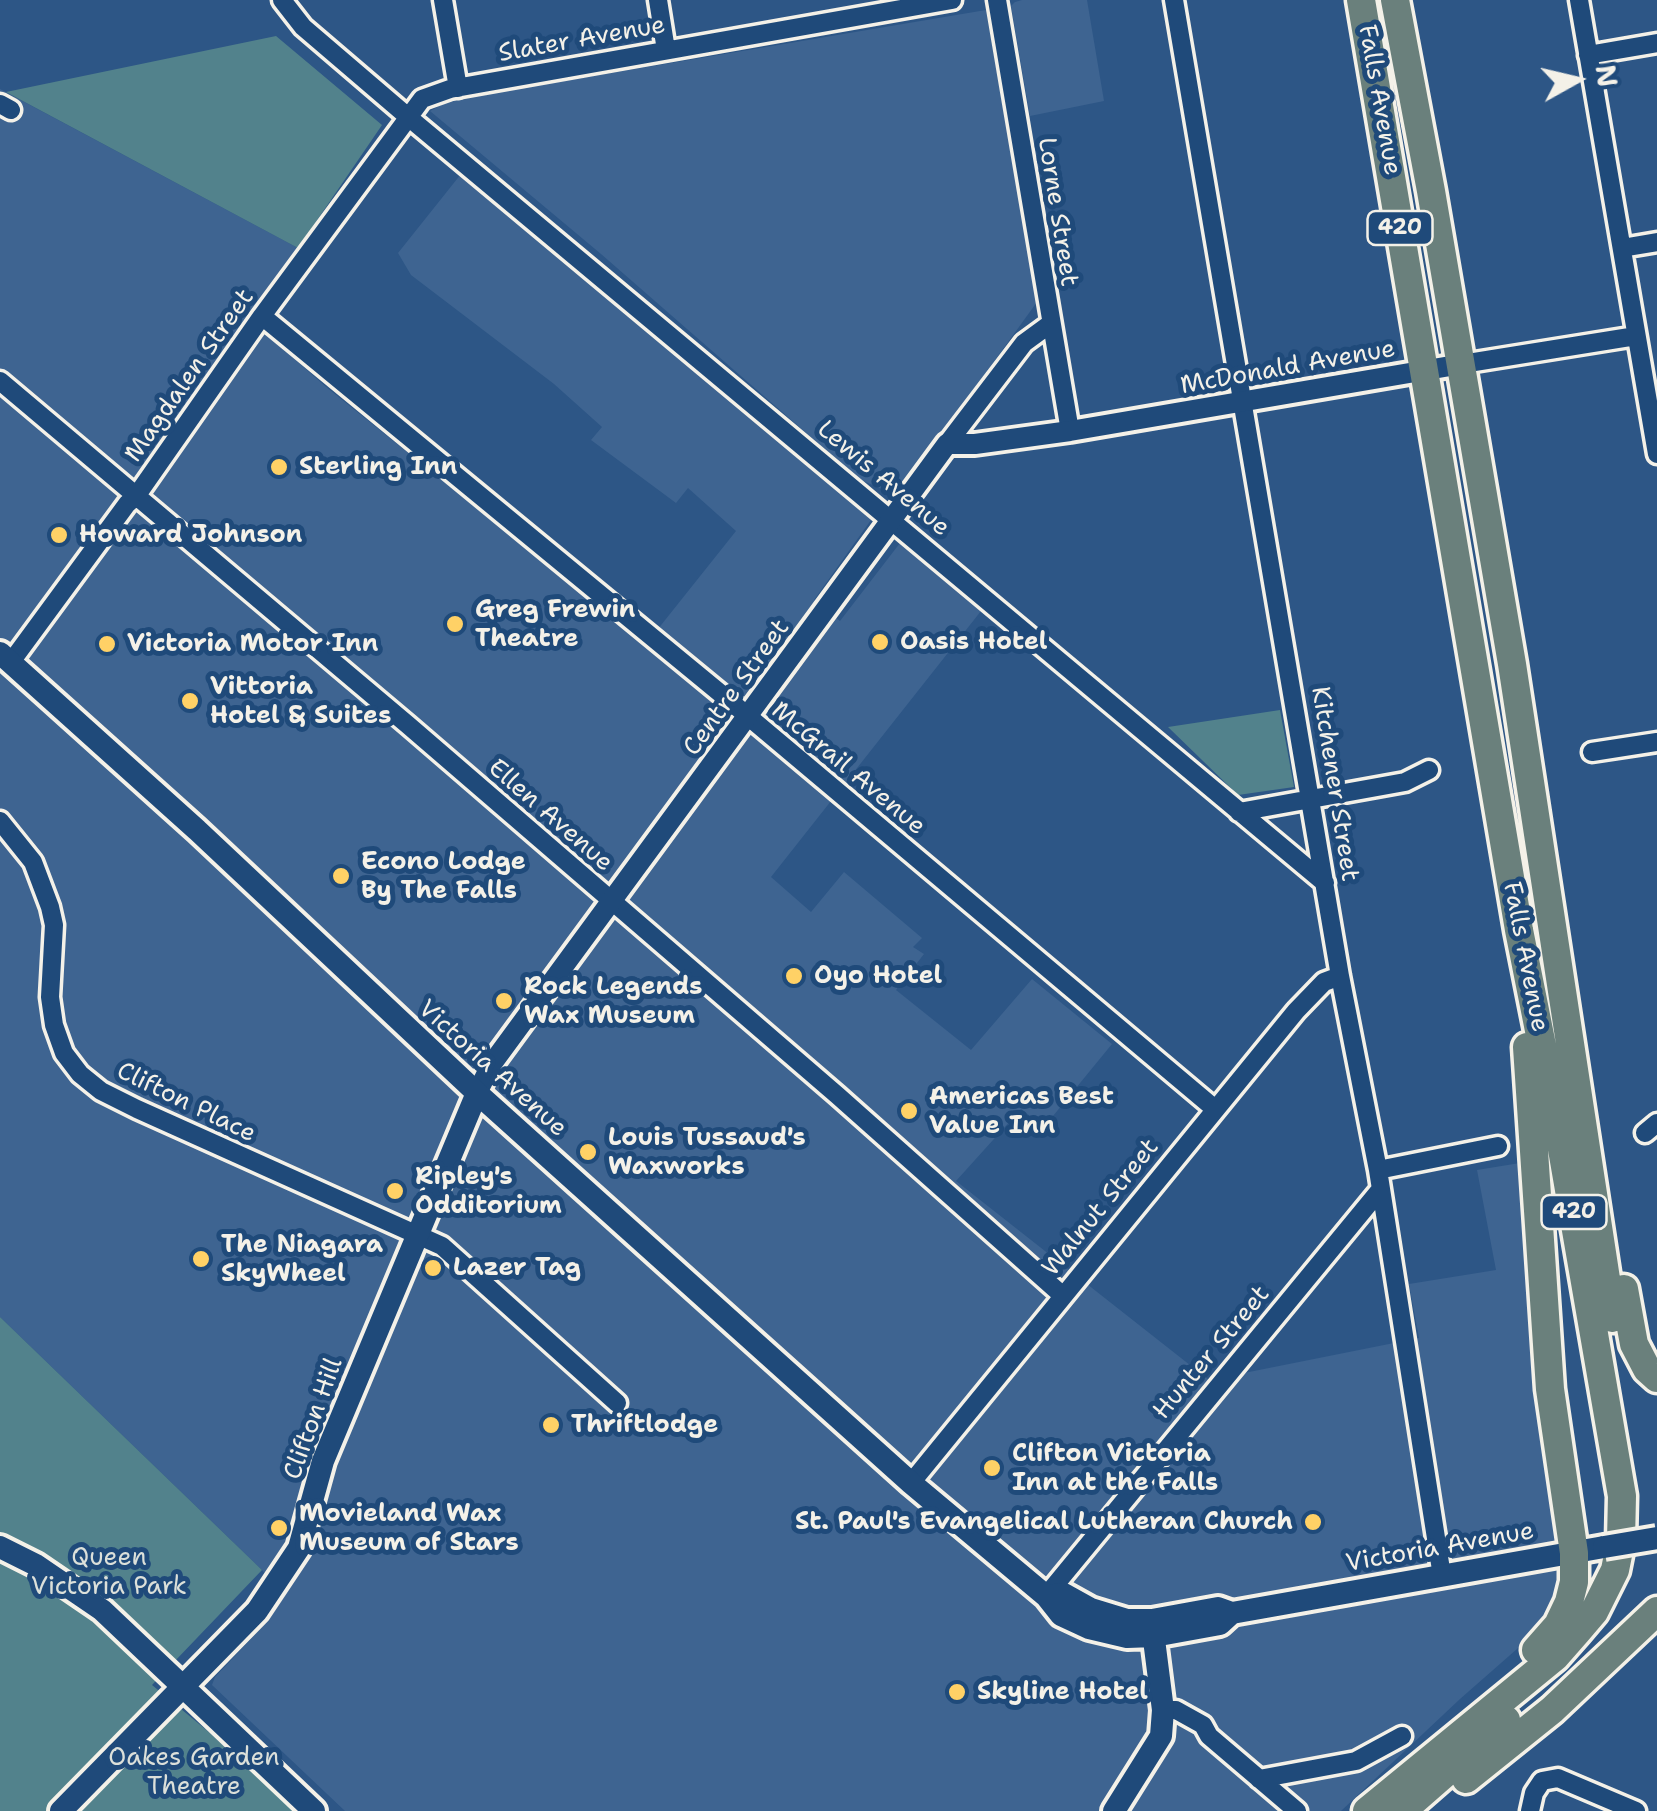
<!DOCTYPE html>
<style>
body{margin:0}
#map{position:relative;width:1657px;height:1811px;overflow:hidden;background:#2d5686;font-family:"Shantell Sans",sans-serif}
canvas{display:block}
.north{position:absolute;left:1527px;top:30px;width:100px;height:100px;-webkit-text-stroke:8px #1f4a7a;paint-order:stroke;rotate:82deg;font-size:28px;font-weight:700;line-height:40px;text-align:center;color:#f4f1e8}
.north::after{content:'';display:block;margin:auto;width:35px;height:45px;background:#f4f1e8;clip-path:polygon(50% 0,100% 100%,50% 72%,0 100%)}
</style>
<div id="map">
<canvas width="1657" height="1811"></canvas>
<div class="north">N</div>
</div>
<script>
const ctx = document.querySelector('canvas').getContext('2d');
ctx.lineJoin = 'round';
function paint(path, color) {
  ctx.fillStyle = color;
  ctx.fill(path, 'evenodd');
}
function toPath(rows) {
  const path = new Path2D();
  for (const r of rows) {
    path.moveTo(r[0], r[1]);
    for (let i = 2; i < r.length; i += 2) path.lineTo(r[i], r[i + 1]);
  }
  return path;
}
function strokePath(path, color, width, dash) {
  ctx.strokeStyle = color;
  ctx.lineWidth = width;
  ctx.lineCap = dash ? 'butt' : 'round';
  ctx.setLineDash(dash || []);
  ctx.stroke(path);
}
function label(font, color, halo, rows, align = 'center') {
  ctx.font = font + ' "Shantell Sans",sans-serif';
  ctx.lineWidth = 10;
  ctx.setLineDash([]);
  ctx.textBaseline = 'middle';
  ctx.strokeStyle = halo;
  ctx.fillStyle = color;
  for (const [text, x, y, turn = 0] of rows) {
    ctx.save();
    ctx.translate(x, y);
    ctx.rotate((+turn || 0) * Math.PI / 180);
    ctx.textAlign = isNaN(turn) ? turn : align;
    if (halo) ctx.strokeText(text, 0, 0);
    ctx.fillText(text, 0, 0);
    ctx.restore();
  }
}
paint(toPath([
 [1022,0,1087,0,1104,101,1030,116,1011,6,1015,2],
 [986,10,1037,302,904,486,888,492,859,479,601,254,430,111,451,100],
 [0,89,298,248,249,319,325,386,646,644,736,531,688,488,676,503,591,440,602,427,554,384,411,275,398,253,461,174,871,520,814,600,840,621,900,543,981,611,771,877,811,912,844,872,922,938,913,947,924,954,896,990,971,1050,1032,979,1112,1044,1044,1127,1021,1109,956,1181,1209,1380,1419,1338,1409,1284,1496,1270,1477,1170,1520,1163,1555,1507,1558,1613,1460,1699,1341,1811,345,1811,212,1685,215,1677,268,1621,284,1597,262,1570,0,1317]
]), '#3e6491');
paint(toPath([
 [276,36,382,125,298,248,6,92],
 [1280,710,1294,787,1238,795,1168,727],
 [0,1317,262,1570,152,1685,210,1733,293,1811,0,1811]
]), '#52828c');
const minor = toPath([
 [282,0,303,27,407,116,1325,883],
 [443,0,458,88],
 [658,0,666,50],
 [997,0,1070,431],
 [1174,0,1340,976,1378,1170,1442,1576],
 [1579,0,1657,454],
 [1588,55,1657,43],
 [0,104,11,110],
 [1622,248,1657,242],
 [262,316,737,707,1215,1109],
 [1462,364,1636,336],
 [0,381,408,725,837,1095,1062,1295],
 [947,444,1024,343,1050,324],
 [11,662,127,504,137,495,262,316,422,99,450,89,952,0],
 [1592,752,1657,742],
 [1239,812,1405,782,1429,770],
 [0,821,33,862,50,907,54,925,50,997,54,1025,64,1053,80,1074,101,1091,137,1109,442,1246,617,1403],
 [1645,1133,1657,1123],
 [1378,1170,1498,1146],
 [911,1483,1296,1011,1324,982,1340,976],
 [1046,1596,1380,1190],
 [1163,1710,1176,1710,1203,1725,1209,1736,1297,1811],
 [1259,1779,1356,1761,1402,1736],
 [1530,1811,1534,1793,1542,1781,1558,1778,1636,1811]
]);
const tertiary = toPath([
 [477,1093,491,1065,947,444,975,444,1070,431,1462,364]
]);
const secondary = toPath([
 [0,653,197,830,477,1093,911,1483,1046,1596,1061,1615,1089,1628,1127,1637,1154,1636,1220,1624,1232,1613],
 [0,1547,36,1565,102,1610,314,1811],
 [1046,1596,1064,1594,1091,1609,1127,1620,1152,1620,1218,1608,1232,1613,1604,1547],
 [61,1811,257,1611,299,1548,323,1461,477,1093],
 [1114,1811,1161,1736,1163,1710,1152,1624]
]);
const trunk = toPath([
 [1361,0,1519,930,1558,1126,1622,1496,1621,1540,1615,1570,1594,1612,1577,1632,1555,1657,1367,1811],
 [1395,0,1431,191,1512,664,1612,1318],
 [1527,1047,1550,1389,1574,1553,1574,1582,1569,1602,1558,1625,1536,1650],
 [1624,1289,1634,1344,1647,1369,1657,1378],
 [1466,1779,1552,1710,1657,1611],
 [1402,1811,1506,1720]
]);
strokePath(minor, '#f4f1e8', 25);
strokePath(tertiary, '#f4f1e8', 28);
strokePath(secondary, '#f4f1e8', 30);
strokePath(trunk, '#f4f1e8', 35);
strokePath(minor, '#1f4a7a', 18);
strokePath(tertiary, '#1f4a7a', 20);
strokePath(secondary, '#1f4a7a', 22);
strokePath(trunk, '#6a807c', 28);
const secondaryBridge = toPath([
 [1604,1547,1657,1538]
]);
strokePath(secondaryBridge, '#f4f1e8', 30, []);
strokePath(secondaryBridge, '#1f4a7a', 22);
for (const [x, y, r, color] of [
 [279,467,10,"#ffd166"],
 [59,535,10,"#ffd166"],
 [455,624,10,"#ffd166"],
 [880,642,10,"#ffd166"],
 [107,644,10,"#ffd166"],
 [190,701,10,"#ffd166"],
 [341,876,10,"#ffd166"],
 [794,976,10,"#ffd166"],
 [504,1001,10,"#ffd166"],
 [909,1111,10,"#ffd166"],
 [588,1152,10,"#ffd166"],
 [395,1191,10,"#ffd166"],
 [201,1259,10,"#ffd166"],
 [433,1268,10,"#ffd166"],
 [551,1425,10,"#ffd166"],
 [992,1468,10,"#ffd166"],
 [1313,1522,10,"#ffd166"],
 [279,1528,10,"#ffd166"],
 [957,1692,10,"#ffd166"]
]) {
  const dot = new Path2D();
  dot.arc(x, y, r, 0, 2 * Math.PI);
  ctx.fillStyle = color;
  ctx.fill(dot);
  strokePath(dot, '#1f4a7a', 4);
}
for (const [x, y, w] of [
 [1400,228,65],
 [1574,1212,65]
]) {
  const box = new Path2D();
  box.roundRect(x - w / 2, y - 17, w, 34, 8);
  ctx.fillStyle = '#1f4a7a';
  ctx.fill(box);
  strokePath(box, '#f4f1e8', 2.5);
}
label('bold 22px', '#f4f1e8', null, [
 ["420",1400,228],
 ["420",1574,1212]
]);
label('25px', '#f4f1e8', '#1f4a7a', [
 ["Slater Avenue",582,40,-10],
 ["Falls Avenue",1379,100,80],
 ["Lorne Street",1057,212,81],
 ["McDonald Avenue",1288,368,-10],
 ["Magdalen Street",190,376,-55],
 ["Lewis Avenue",883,479,40],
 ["Centre Street",737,688,-54],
 ["McGrail Avenue",848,769,40],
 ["Kitchener Street",1334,784,81],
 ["Ellen Avenue",550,816,41],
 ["Falls Avenue",1525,957,79],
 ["Victoria Avenue",492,1069,42],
 ["Clifton Place",186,1103,26],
 ["Walnut Street",1101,1208,-51],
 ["Hunter Street",1212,1353,-50],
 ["Clifton Hill",314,1419,-70],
 ["Victoria Avenue",1440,1548,-10]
]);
label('bold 25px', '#f4f1e8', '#1f4a7a', [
 ["Sterling Inn",299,467],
 ["Howard Johnson",79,535],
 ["Greg Frewin",475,610],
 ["Theatre",475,639],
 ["Oasis Hotel",900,642],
 ["Victoria Motor Inn",127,644],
 ["Vittoria",210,687],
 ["Hotel & Suites",210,716],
 ["Econo Lodge",361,862],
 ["By The Falls",361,891],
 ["Oyo Hotel",814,976],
 ["Rock Legends",524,987],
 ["Wax Museum",524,1016],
 ["Americas Best",929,1097],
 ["Value Inn",929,1126],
 ["Louis Tussaud's",608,1138],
 ["Waxworks",608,1167],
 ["Ripley's",415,1177],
 ["Odditorium",415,1206],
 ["The Niagara",221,1245],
 ["SkyWheel",221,1274],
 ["Lazer Tag",453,1268],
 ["Thriftlodge",571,1425],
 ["Clifton Victoria",1012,1454],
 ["Inn at the Falls",1012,1483],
 ["Movieland Wax",299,1514],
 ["Museum of Stars",299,1543],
 ["St. Paul's Evangelical Lutheran Church",1293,1522,"right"],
 ["Skyline Hotel",977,1692]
], 'left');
label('25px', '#dce0da', '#1f4a7a', [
 ["Queen",109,1558],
 ["Victoria Park",109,1587],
 ["Oakes Garden",194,1758],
 ["Theatre",194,1787]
]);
</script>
